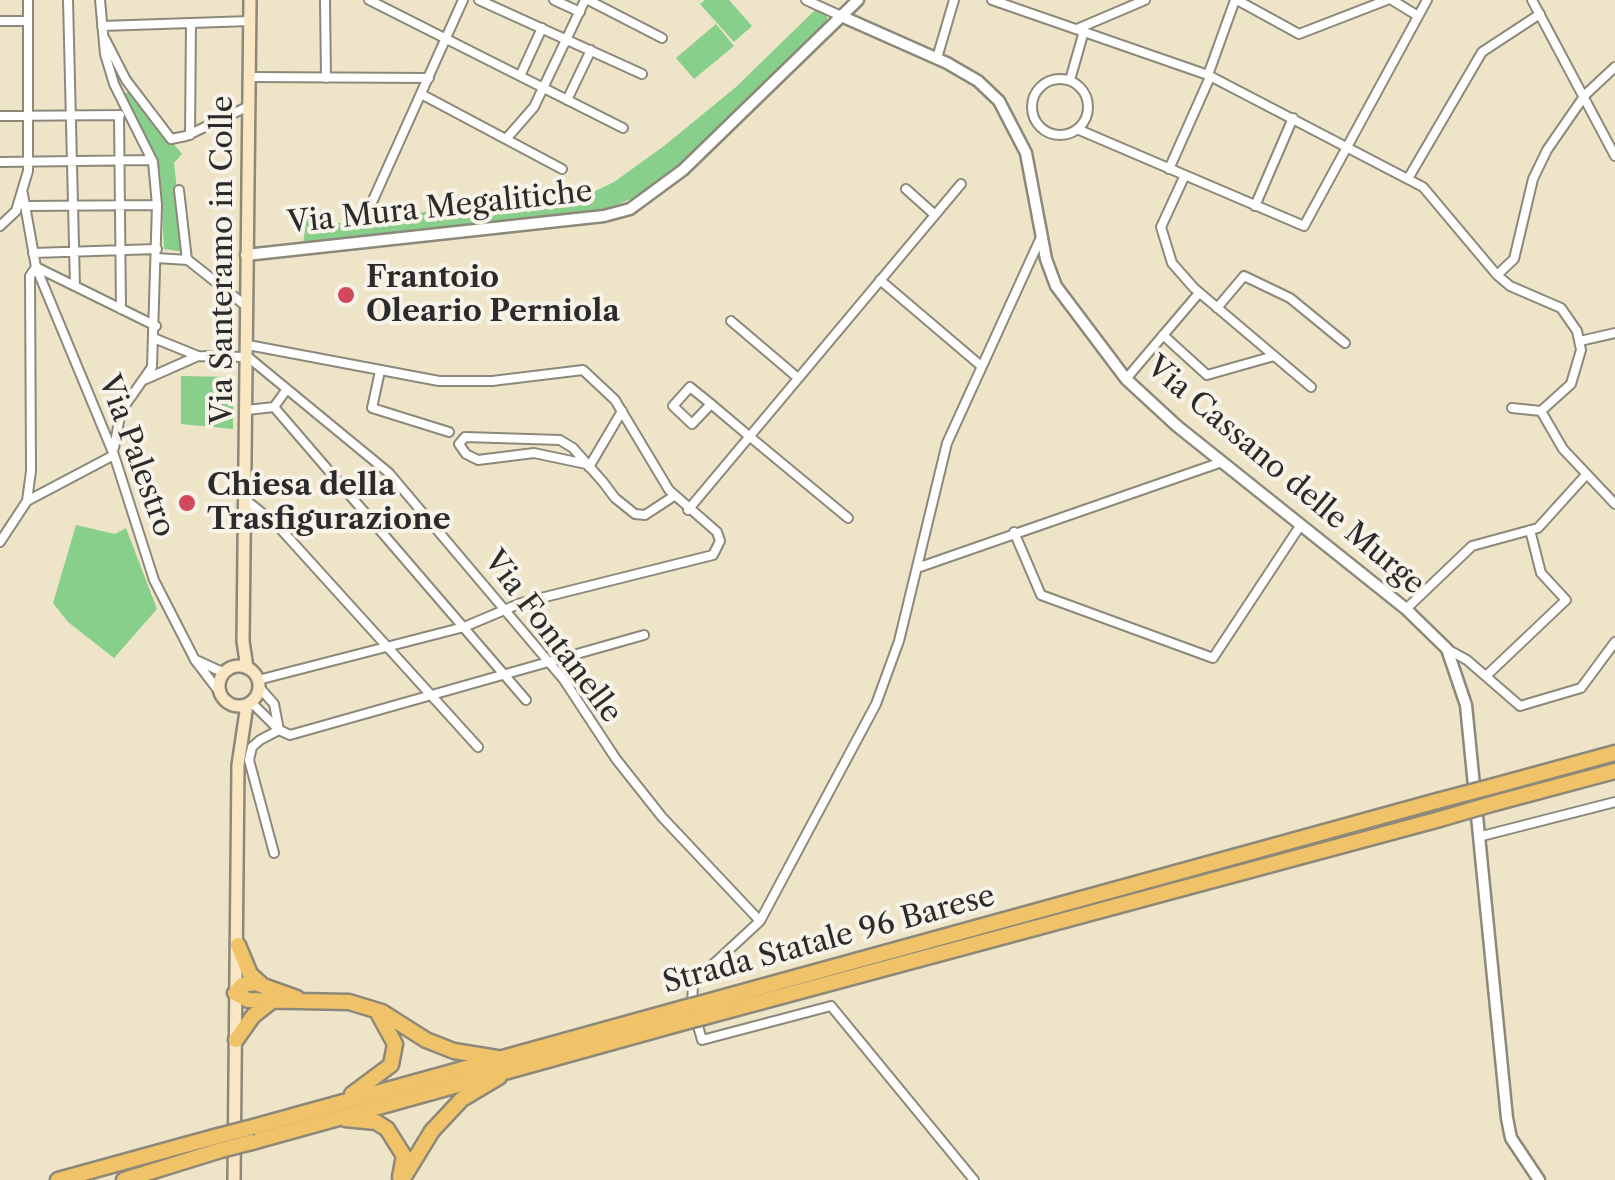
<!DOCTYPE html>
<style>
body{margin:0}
canvas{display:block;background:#eee5c9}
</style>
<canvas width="1615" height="1180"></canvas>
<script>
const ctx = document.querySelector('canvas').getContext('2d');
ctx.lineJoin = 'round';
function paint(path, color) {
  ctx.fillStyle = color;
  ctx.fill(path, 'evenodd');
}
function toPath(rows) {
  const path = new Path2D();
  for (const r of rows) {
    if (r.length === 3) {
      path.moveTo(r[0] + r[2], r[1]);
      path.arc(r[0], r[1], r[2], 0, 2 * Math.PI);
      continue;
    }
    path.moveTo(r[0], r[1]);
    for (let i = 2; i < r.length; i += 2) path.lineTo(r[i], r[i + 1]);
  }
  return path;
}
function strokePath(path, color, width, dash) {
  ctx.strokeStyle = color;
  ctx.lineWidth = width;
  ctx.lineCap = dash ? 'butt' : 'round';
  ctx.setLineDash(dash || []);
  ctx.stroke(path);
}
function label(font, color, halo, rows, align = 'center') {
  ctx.font = font + ' "Libre Caslon Text",serif';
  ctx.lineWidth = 8;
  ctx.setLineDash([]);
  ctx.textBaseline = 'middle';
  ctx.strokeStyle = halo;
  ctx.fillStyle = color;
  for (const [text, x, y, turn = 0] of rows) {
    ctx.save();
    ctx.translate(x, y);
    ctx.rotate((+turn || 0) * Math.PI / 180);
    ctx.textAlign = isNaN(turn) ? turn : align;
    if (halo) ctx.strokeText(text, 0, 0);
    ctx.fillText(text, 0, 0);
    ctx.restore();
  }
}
paint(toPath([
 [705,0,729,0,752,26,734,42,700,4],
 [816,9,827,15,827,23,687,158,639,196,606,209,571,214,303,243,308,212,325,212,333,223,376,224,448,206,581,198,614,182,664,146,736,87],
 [716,24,734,46,694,79,676,58],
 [130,91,182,154,174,163,184,252,164,249,160,173,124,94],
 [181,376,233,377,233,429,181,424],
 [76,525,115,534,126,528,157,609,114,658,68,622,53,603]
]), '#87cf8a');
const minor = toPath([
 [68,0,75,286],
 [100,0,105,54,114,84,153,162,157,205,152,367,121,411,114,448],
 [325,0,326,78],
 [369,0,623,128],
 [479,0,642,74],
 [554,0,580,12],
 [588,0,662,38],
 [806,0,841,16],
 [992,0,1208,75,1423,187,1497,275,1510,286,1561,308,1577,331,1581,350,1571,384,1541,411,1512,408],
 [1237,0,1299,34,1387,0],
 [1392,0,1418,16],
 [1532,0,1615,156],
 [0,21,28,21],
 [102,26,250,21],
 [1077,29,1145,0],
 [105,39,126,80,171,139,186,136,249,106],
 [937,58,954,0],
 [1208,75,1235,0],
 [520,76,542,28],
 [250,77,429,78],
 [1060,107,28],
 [1070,80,1084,31],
 [421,94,562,169],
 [567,100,591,50],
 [119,115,121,309],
 [0,116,120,115],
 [1077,129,1304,226,1427,0],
 [190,135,191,23],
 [506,139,534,107,585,0],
 [0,162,152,160],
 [1169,169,1210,77],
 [1185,175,1161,227,1172,263,1194,288,1311,387],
 [1409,177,1482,52,1540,14],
 [906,189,935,215],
 [179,190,187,260],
 [23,194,36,267,114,455,154,580,195,660,221,694],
 [26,206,157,205],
 [1255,206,1293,118],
 [364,220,463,0],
 [0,226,16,211,28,171,28,0],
 [33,253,157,249],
 [156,258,188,260,246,306],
 [36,267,156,326],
 [1497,275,1514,259,1533,179,1547,150,1585,95,1615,67],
 [880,280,980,365],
 [1217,308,1244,276,1290,298,1345,343],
 [731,321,798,378],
 [1163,335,1207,375,1274,356],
 [156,339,198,356],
 [1580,341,1615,333],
 [248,345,439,381,492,381,583,370,615,400,669,490,717,532,720,541,713,555,521,603,464,627,258,680],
 [380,371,372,408,449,432],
 [146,379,198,356,248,357,389,473,564,680,616,759,662,817,760,921],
 [1126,379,1199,293],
 [711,404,692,424,673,406,690,387,711,404,749,436,848,518],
 [274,407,526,700],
 [247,410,274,407,287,389],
 [1541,411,1563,449,1615,504],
 [586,464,534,453,478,460,466,454,459,444,465,437,560,440,573,448,603,482,615,498,635,514,645,515,674,496],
 [589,467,622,411],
 [246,500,277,525,478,747],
 [27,501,31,471,30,276,36,267],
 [688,510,961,184],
 [1014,532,1041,595,1213,658,1300,526],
 [0,542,27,501,114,455],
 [917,568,1222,462],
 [1406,609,1472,546,1538,528,1585,476],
 [1447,649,1467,660,1520,706,1581,688,1615,642],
 [196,660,220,671,229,670],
 [1486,676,1566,600,1541,573,1530,530],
 [251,702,279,730,274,704,259,687],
 [1478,837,1615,802],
 [274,853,249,760,252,747,260,740,279,730,290,735,644,635],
 [692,1006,693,983,760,921,876,704,899,641,947,443,1042,235],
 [696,1019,702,1040,831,1006,974,1180]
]);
const tertiary = toPath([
 [841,16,947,63,978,81,999,101,1026,153,1046,259,1056,286,1126,379,1177,426,1406,609,1447,649,1466,705,1507,1118,1511,1138,1539,1180],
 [246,255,604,216,630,209,683,170,858,0]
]);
const secondary = toPath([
 [239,686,20],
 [247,668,243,641,250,0],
 [234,1180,238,765,247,705]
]);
const trunk = toPath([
 [1494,786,1615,753],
 [1495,803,1615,771],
 [238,945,250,974,261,984],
 [297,998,255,983,242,985,235,993,248,1000,349,1002,382,1012,426,1040,454,1051,497,1058],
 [699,1004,1437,801],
 [704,1017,1440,819],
 [236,1040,253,1016,272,1001],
 [352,1094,391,1065,395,1044,379,1015],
 [345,1119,376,1122,387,1129,404,1156,400,1177],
 [253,1127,687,1007],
 [252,1142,692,1020],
 [58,1180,218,1136],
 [124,1180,221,1150],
 [402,1180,432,1131,462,1099,499,1077]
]);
strokePath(minor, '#8c887a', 12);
strokePath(tertiary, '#8c887a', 15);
strokePath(secondary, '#8c887a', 16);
strokePath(trunk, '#8c887a', 19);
strokePath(minor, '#fff', 8);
strokePath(tertiary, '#fff', 10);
strokePath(secondary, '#f9e7c3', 11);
strokePath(trunk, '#f1c369', 14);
const trunkBridge = toPath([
 [1437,801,1494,786],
 [1440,819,1495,803],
 [687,1007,699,1004],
 [692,1020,704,1017],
 [218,1136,253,1127],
 [221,1150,252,1142]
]);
strokePath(trunkBridge, '#8c887a', 19, []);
strokePath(trunkBridge, '#f1c369', 14);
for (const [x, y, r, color] of [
 [346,295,10,"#d1495b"],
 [187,503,10,"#d1495b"]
]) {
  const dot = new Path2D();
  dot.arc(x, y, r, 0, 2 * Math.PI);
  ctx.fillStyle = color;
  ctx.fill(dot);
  strokePath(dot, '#f7f3e8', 4);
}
label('30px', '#2b2b2b', '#f7f3e8', [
 ["Via Mura Megalitiche",440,208,-6],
 ["Via Santeramo in Colle",223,260,-90],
 ["Via Palestro",136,456,70],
 ["Via Cassano delle Murge",1285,476,40],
 ["Via Fontanelle",552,637,53],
 ["Strada Statale 96 Barese",829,940,-15]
]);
label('bold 30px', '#2b2b2b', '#f7f3e8', [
 ["Frantoio",366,278],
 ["Oleario Perniola",366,312],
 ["Chiesa della",207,486],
 ["Trasfigurazione",207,520]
], 'left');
</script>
